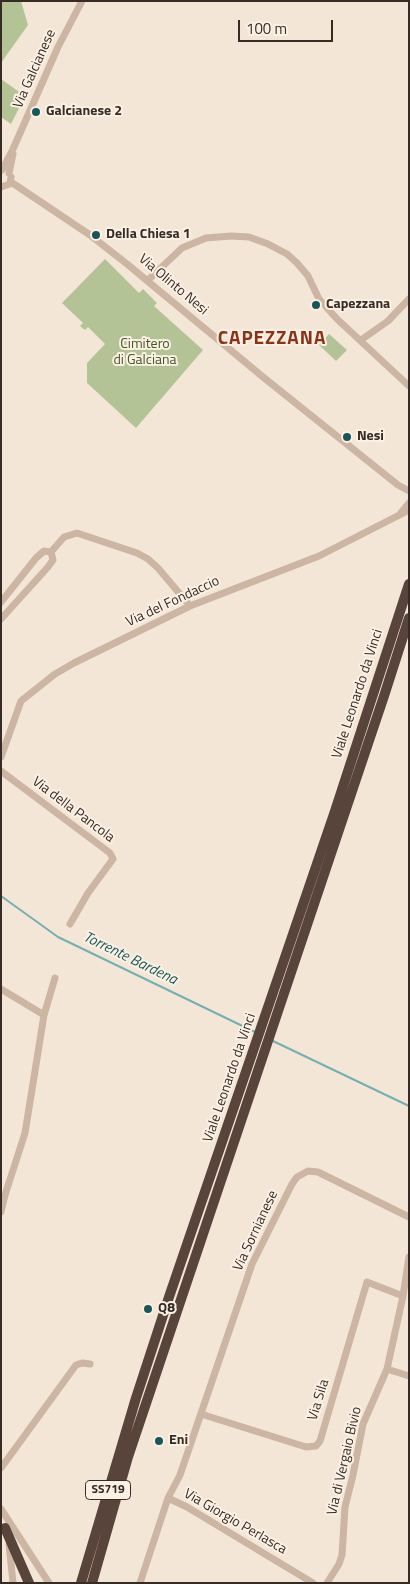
<!DOCTYPE html>
<style>
body{margin:0}
#map{position:relative;width:410px;height:1584px;overflow:hidden;background:#f3e6d7;font-family:"Titillium Web",sans-serif}
canvas{display:block}
.frame{position:absolute;inset:0;border:2px solid #362b25;pointer-events:none}
.scale{position:absolute;left:238px;top:20px;width:95px;height:22px;box-sizing:border-box;border:2px solid #362b25;border-top:0;padding-left:6px;font-size:15px;line-height:18px;white-space:nowrap;color:#362b25;-webkit-text-stroke:4px #fbf0e4;paint-order:stroke}
</style>
<div id="map">
<canvas width="410" height="1584"></canvas>
<div class="frame"></div>
<div class="scale">100 m</div>
</div>
<script>
const ctx = document.querySelector('canvas').getContext('2d');
ctx.lineJoin = 'round';
function paint(path, color) {
  ctx.fillStyle = color;
  ctx.fill(path, 'evenodd');
}
function toPath(rows) {
  const path = new Path2D();
  for (const r of rows) {
    path.moveTo(r[0], r[1]);
    for (let i = 2; i < r.length; i += 2) path.lineTo(r[i], r[i + 1]);
  }
  return path;
}
function strokePath(path, color, width, dash) {
  ctx.strokeStyle = color;
  ctx.lineWidth = width;
  ctx.lineCap = dash ? 'butt' : 'round';
  ctx.setLineDash(dash || []);
  ctx.stroke(path);
}
function label(font, color, halo, rows, align = 'center') {
  ctx.font = font + ' "Titillium Web",sans-serif';
  ctx.lineWidth = 4;
  ctx.setLineDash([]);
  ctx.textBaseline = 'middle';
  ctx.strokeStyle = halo;
  ctx.fillStyle = color;
  for (const [text, x, y, turn = 0] of rows) {
    ctx.save();
    ctx.translate(x, y);
    ctx.rotate((+turn || 0) * Math.PI / 180);
    ctx.textAlign = isNaN(turn) ? turn : align;
    if (halo) ctx.strokeText(text, 0, 0);
    ctx.fillText(text, 0, 0);
    ctx.restore();
  }
}
paint(toPath([
 [1,1,21,1,28,25,1,63],
 [1,79,25,96,11,124,1,117],
 [105,259,139,293,143,289,157,303,154,306,203,350,136,428,87,383,87,363,105,344,88,327,85,330,80,326,83,323,62,303],
 [329,334,347,350,336,361,319,345]
]), '#b4c396');
strokePath(toPath([
 [1,896,58,937,255,1032],
 [273,1041,409,1106]
]), '#73b0b3', 2);
strokePath(toPath([
 [2,170,13,149,58,47,82,1],
 [9,173,13,154],
 [11,182,90,235,127,264,263,377,398,485,409,491],
 [1,187,10,184,11,177],
 [148,280,182,248,206,238,231,236,249,237,268,244,287,254,297,263,308,276,319,299,337,319,409,386],
 [361,340,388,321,409,299],
 [400,514,409,503],
 [51,552,64,537,77,533,137,553,148,559,158,568,190,606],
 [1,602,36,558,44,551,51,552],
 [1,619,48,567,53,560,51,552],
 [1,757,21,701,55,674,74,663,190,606,319,556,409,510],
 [1,771,110,853,113,859,88,893,70,924],
 [1,989,44,1015],
 [1,1212,5,1195,25,1133,44,1015,55,978],
 [387,1369,409,1376],
 [201,1414,306,1447,316,1446,320,1441,367,1282,403,1296],
 [1,1468,76,1365,82,1363,90,1364],
 [168,1498,180,1475,252,1264,292,1184,297,1177,308,1171,318,1172,409,1217],
 [1,1509,49,1583],
 [9,1544,13,1583],
 [140,1583,168,1498,187,1507,313,1583],
 [327,1583,339,1564,342,1555,345,1507,353,1475,363,1424,387,1369,403,1296,409,1257]
]), '#ccb5a2', 7);
strokePath(toPath([
 [5,1528,29,1583],
 [81,1583,136,1398,169,1297,335,811,409,584],
 [92,1583,128,1457,384,696,409,618]
]), '#58443b', 10);
for (const [x, y, r, color] of [
 [36,112,5,"#17575b"],
 [96,235,5,"#17575b"],
 [316,305,5,"#17575b"],
 [347,437,5,"#17575b"],
 [148,1309,5,"#17575b"],
 [159,1441,5,"#17575b"]
]) {
  const dot = new Path2D();
  dot.arc(x, y, r, 0, 2 * Math.PI);
  ctx.fillStyle = color;
  ctx.fill(dot);
  strokePath(dot, '#fbf0e4', 2);
}
for (const [x, y, w] of [
 [108,1490,45]
]) {
  const box = new Path2D();
  box.roundRect(x - w / 2, y - 9.5, w, 19, 4);
  ctx.fillStyle = '#fbf0e4';
  ctx.fill(box);
  strokePath(box, '#362b25', 1);
}
label('bold 12px', '#362b25', null, [
 ["SS719",108,1490]
]);
label('14px', '#362b25', '#fbf0e4', [
 ["Via Galcianese",35,69,-66],
 ["Via Olinto Nesi",173,285,40],
 ["Via del Fondaccio",173,602,-25],
 ["Viale Leonardo da Vinci",358,694,-72],
 ["Via della Pancola",73,810,37],
 ["Viale Leonardo da Vinci",230,1078,-71],
 ["Via Sornianese",256,1231,-65],
 ["Via Sila",319,1400,-73],
 ["Via di Vergaio Bivio",345,1461,-77],
 ["Via Giorgio Perlasca",235,1522,30]
]);
label('bold 14px', '#362b25', '#fbf0e4', [
 ["Galcianese 2",46,112],
 ["Della Chiesa 1",106,235],
 ["Capezzana",326,305],
 ["Nesi",357,437],
 ["Q8",158,1309],
 ["Eni",169,1441]
], 'left');
label('14px', '#455727', '#fbf0e4', [
 ["Cimitero",145,345],
 ["di Galciana",145,361]
]);
label('italic 15px', '#17575b', '#fbf0e4', [
 ["Torrente Bardena",130,959,26]
]);
ctx.letterSpacing = '1px';
label('bold 19px', '#8c3317', '#fbf0e4', [
 ["CAPEZZANA",272,339]
]);
ctx.letterSpacing = '0px';
</script>
